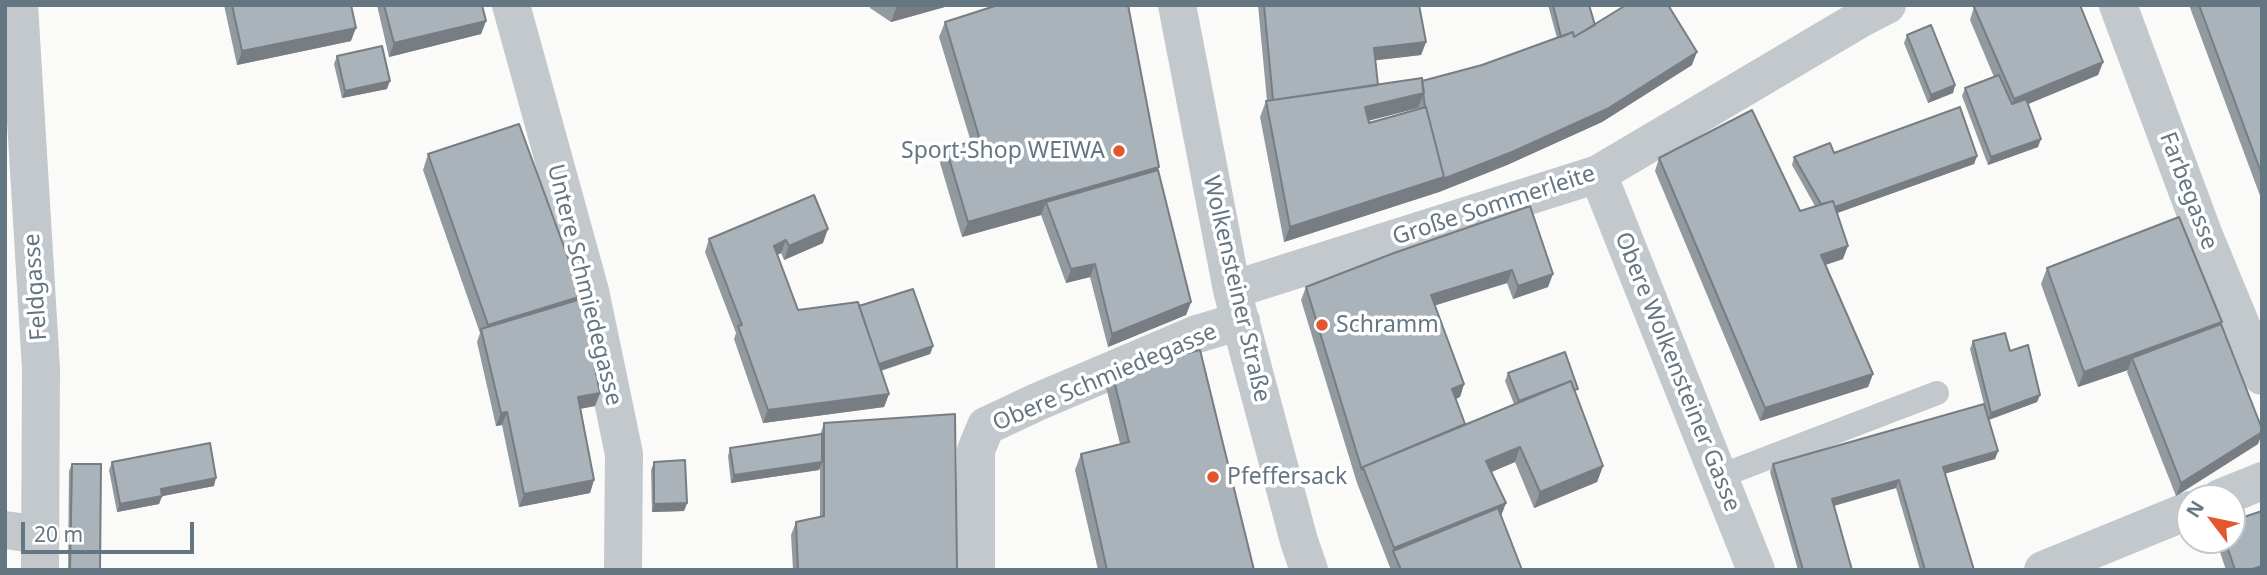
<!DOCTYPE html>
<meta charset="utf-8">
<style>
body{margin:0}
#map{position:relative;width:2267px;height:575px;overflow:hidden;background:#fafaf8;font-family:"Noto Sans",sans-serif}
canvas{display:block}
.frame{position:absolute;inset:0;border:7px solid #657683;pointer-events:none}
.north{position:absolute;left:2176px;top:484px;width:70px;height:70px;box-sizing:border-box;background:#fff;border:2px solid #c1c8cd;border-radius:50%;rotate:302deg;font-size:19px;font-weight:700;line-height:28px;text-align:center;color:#657683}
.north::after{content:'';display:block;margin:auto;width:24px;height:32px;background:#e4572e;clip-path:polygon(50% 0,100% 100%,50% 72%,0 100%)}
.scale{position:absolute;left:21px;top:522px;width:173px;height:32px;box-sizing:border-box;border:4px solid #657683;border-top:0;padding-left:9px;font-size:21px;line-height:24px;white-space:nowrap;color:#657683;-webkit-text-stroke:5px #fff;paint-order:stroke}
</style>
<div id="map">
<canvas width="2267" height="575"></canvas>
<div class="frame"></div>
<div class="north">N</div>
<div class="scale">20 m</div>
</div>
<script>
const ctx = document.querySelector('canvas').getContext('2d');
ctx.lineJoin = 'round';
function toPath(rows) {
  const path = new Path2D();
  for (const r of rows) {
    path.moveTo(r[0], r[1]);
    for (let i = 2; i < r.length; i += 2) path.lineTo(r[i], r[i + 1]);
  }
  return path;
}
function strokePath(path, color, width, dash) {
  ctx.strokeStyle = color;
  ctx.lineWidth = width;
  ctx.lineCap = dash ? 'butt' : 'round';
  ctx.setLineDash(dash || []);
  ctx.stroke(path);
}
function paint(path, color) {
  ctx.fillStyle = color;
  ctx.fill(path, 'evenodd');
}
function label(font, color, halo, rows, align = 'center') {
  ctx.font = font + ' "Noto Sans",sans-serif';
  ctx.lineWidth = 7;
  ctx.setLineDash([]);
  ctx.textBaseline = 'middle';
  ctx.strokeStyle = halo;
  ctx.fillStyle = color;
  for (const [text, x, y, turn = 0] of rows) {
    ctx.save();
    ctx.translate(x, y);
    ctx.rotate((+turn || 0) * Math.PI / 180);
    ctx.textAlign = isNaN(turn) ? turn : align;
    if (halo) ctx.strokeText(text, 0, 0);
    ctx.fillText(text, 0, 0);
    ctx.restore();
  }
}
strokePath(toPath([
 [1718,477,1937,393]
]), '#c3c8cc', 24);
strokePath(toPath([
 [19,5,41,369,40,570],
 [511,5,590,291,624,454,623,570],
 [1177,5,1232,290,1299,541,1309,570],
 [2118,5,2203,233,2262,376],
 [1598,174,1756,570],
 [1232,290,1598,174,1860,19,1887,5],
 [2220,498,2262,481],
 [5,530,41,535],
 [976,570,976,450,986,426,1037,402,1197,334,1241,321],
 [2043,570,2190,510]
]), '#c3c8cc', 38);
paint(toPath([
 [224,5,351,5,351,41,237,65],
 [377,5,482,5,486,21,481,34,389,57],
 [869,5,952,5,891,22,870,8],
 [1258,5,1419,5,1426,42,1421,55,1375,60,1378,85,1422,81,1482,65,1557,38,1548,5,1589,5,1595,25,1692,65,1602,122,1507,165,1439,192,1284,242,1260,117,1266,101,1267,101],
 [1418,108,1418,109,1369,123,1368,121],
 [2189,5,2262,5,2262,201],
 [1974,7,2103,62,2098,75,2028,104,2038,147,1988,165,1962,96,1965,88,1994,77,1970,20],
 [945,22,1158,170,1191,302,1186,315,1108,347,1090,277,1066,283,1041,215,962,237,940,163,946,148,971,142,939,37],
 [1907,35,1955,85,1953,93,1928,103,1904,43],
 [337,56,387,89,342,98,334,64],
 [1834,153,1977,156,1974,164,1837,213,1843,259,1825,265,1873,374,1868,387,1760,421,1655,171,1659,158,1800,211,1815,206,1792,165,1794,157],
 [428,154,581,299,600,393,595,406,580,409,594,480,590,493,519,507,502,425,496,426,477,342,480,333,423,170],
 [814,195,823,243,784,260,781,253,777,255,798,310,859,306,933,346,930,354,881,371,889,394,884,407,763,423,734,339,736,333,705,252,709,239],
 [1530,206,1548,287,1513,299,1507,283,1435,305,1464,384,1460,397,1456,399,1465,424,1514,404,1505,381,1508,373,1576,395,1603,466,1597,482,1534,508,1515,462,1491,472,1501,516,1522,570,1391,570,1357,483,1301,300,1306,287],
 [2047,268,2221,324,2262,429,2262,434,2258,444,2176,496,2127,372,2128,370,2078,387,2041,284],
 [1973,341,2010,351,2040,395,2037,402,1989,420,1998,451,1995,459,1945,473,1974,570,1920,570,1896,488,1834,506,1852,570,1798,570,1770,472,1773,464,1984,404,1970,349],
 [1112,372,1254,570,1098,570,1075,470,1081,454,1120,444,1106,387],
 [824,423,957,570,793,570,791,535,796,522,820,517,820,468,819,470,731,483,728,456,730,448,820,435],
 [112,462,214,486,162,496,159,504,117,512,109,470],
 [654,462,687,503,684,511,652,512,651,470],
 [72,464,100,570,68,570,69,471],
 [2216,540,2232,540,2262,570,2226,570]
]), '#929a9f');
paint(toPath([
 [899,5,952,5,891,22,897,6],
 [486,21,481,34,389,57,394,43],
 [356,28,351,41,237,65,242,51],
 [1426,42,1421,55,1370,61,1374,48],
 [1697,52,1692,65,1602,122,1507,165,1439,192,1284,242,1290,227],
 [2103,62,2098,75,2009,112,2014,99],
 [390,81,387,89,342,98,345,91],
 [1955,85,1953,93,1928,103,1931,95],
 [1424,93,1418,108,1359,123,1365,107],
 [2041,139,2038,147,1988,165,1991,157],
 [1977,156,1974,164,1829,216,1832,209],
 [1159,167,1153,183,1046,202,1041,215,962,237,968,222],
 [828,229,823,243,784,260,789,246],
 [786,240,781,253,769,259,774,246],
 [1848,246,1843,259,1816,268,1821,255],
 [1095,264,1090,277,1066,283,1071,269],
 [1512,270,1507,283,1427,308,1431,295],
 [1553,274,1548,287,1513,299,1518,286],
 [582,296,576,312,483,337,488,325],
 [1191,302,1186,315,1108,347,1112,334],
 [2222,322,2216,338,2132,358,2128,370,2078,387,2084,372],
 [933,346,930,354,873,373,875,365],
 [1873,374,1868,387,1760,421,1765,408],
 [1464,384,1460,397,1448,402,1452,389],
 [600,393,595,406,573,410,578,397],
 [889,394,884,407,763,423,768,410],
 [2040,395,2037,402,1988,420,1991,413],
 [507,412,502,425,496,426,501,413],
 [2262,432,2258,444,2176,496,2181,483],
 [1520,447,1515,462,1480,477,1486,461],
 [1998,451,1995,459,1941,475,1943,467],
 [822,462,819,470,731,483,734,475],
 [1603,466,1597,482,1534,508,1540,492],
 [216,478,214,486,158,497,161,489],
 [594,480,590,493,519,507,524,494],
 [1899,480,1896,488,1829,507,1832,499],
 [162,496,159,504,117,512,120,504],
 [687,503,684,511,652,512,654,504],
 [1506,503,1500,519,1393,551,1394,548],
 [2262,566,2262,570,2249,570]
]), '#777d82');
const building = toPath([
 [232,5,351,5,356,28,242,51,232,5],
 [384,5,482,5,486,21,394,43,384,5],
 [998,5,1128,5,1159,167,968,222,946,148,980,140,945,22,998,5],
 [1264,5,1419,5,1426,42,1374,48,1378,85,1273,100,1264,5],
 [1553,5,1589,5,1595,25,1574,37,1573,32,1561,37,1553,5],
 [1626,5,1668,5,1697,52,1607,109,1512,152,1443,179,1444,177,1426,107,1425,108,1422,81,1482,65,1573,32,1574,37,1626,5],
 [1979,5,2080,5,2103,62,2014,99,1974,7,1979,5],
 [2199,5,2262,5,2262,175,2199,5],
 [1931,25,1955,85,1931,95,1907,35,1931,25],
 [382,46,390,81,345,91,337,56,382,46],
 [1999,75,2012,104,2026,99,2041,139,1991,157,1965,88,1999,75],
 [1422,78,1424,93,1365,107,1369,123,1426,107,1444,177,1290,227,1266,101,1422,78],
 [1960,107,1977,156,1835,207,1833,201,1821,204,1794,157,1830,143,1834,153,1960,107],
 [1752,110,1800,211,1833,201,1848,246,1821,255,1873,374,1765,408,1659,158,1752,110],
 [519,124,582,296,488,325,428,154,519,124],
 [1158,170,1191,302,1112,334,1095,264,1071,269,1046,202,1158,170],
 [814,195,828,229,789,246,786,240,774,246,798,310,858,302,889,394,768,410,738,326,742,325,709,239,814,195],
 [1530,206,1553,274,1518,286,1512,270,1431,295,1464,384,1452,389,1465,424,1363,467,1362,470,1306,287,1394,253,1530,206],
 [2179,217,2222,322,2084,372,2047,268,2179,217],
 [913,289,933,346,879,364,859,306,913,289],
 [581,299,600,393,578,397,594,480,524,494,507,412,501,413,481,329,581,299],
 [2221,324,2262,429,2262,432,2181,483,2132,358,2221,324],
 [2005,333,2010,351,2028,345,2040,395,1991,413,1973,341,2005,333],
 [1200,350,1254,570,1107,570,1081,454,1129,442,1112,372,1200,350],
 [1565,352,1578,389,1574,390,1571,381,1519,401,1508,373,1565,352],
 [1571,381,1603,466,1540,492,1520,447,1486,461,1506,503,1394,548,1363,467,1571,381],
 [1984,404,1998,451,1943,467,1974,570,1925,570,1899,480,1832,499,1852,570,1803,570,1773,464,1984,404],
 [955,414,957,570,798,570,796,522,824,516,824,423,955,414],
 [822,434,822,462,734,475,730,448,822,434],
 [210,443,216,478,161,489,162,496,120,504,112,462,210,443],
 [685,460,687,503,654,504,654,462,685,460],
 [72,464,101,464,100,570,70,570,72,464],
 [1498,508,1522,570,1401,570,1393,551,1498,508],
 [2262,511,2262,566,2249,570,2235,570,2225,540,2232,540,2232,521,2262,511]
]);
paint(building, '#aab3b9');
strokePath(building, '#777d82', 2);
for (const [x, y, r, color] of [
 [1119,151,7,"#e4572e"],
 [1322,325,7,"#e4572e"],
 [1213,477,7,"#e4572e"]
]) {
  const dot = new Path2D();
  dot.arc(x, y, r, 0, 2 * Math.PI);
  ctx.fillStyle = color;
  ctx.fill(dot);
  strokePath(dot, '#fff', 2.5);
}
label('23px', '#657683', '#fff', [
 ["Sport-Shop WEIWA",1105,151,"right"],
 ["Schramm",1336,325],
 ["Pfeffersack",1227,477]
], 'left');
label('23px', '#657683', '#fff', [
 ["Farbegasse",2188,191,69],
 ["Große Sommerleite",1494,206,-18],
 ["Untere Schmiedegasse",584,285,76],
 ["Feldgasse",36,287,-94],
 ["Wolkensteiner Straße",1236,289,77],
 ["Obere Wolkensteiner Gasse",1677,372,68],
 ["Obere Schmiedegasse",1105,378,-23]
]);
</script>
